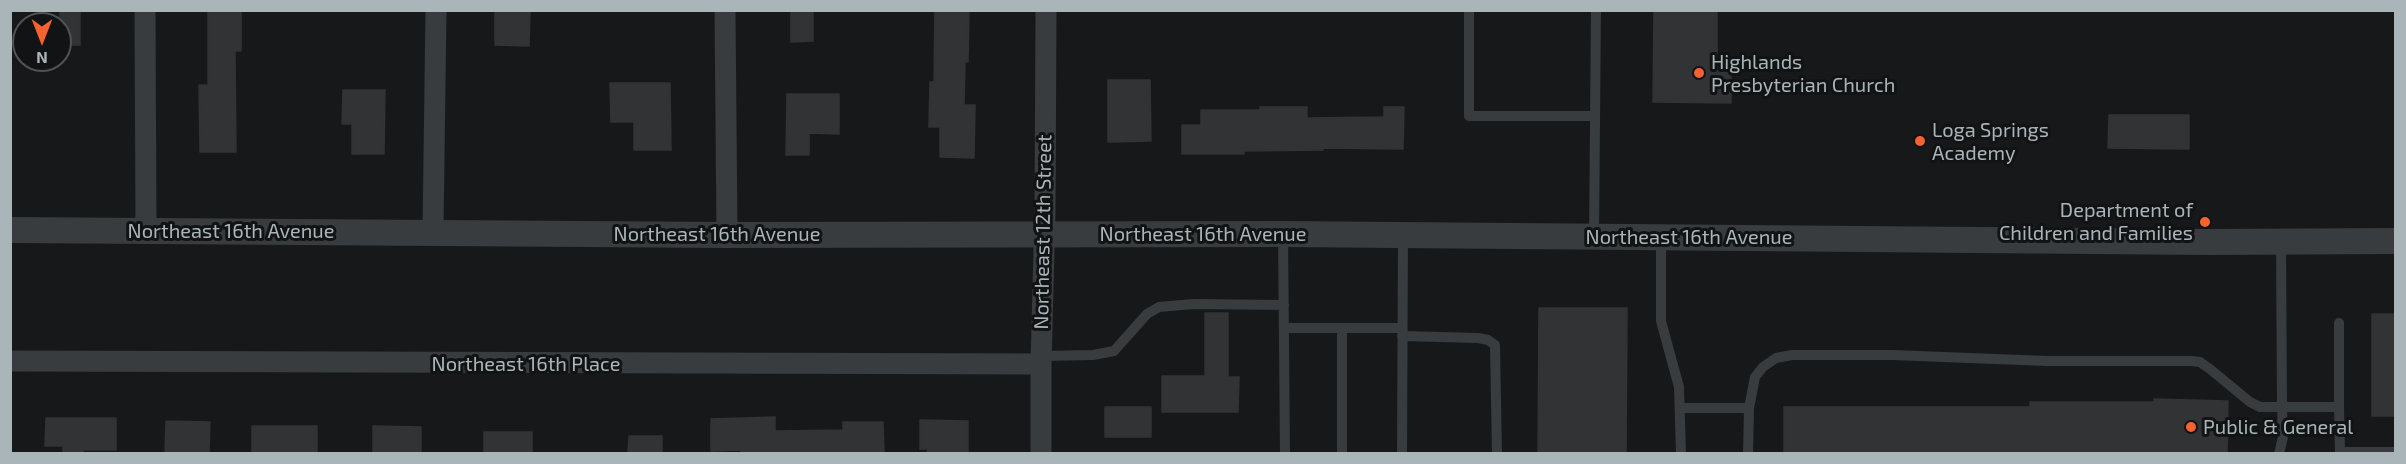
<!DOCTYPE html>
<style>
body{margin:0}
#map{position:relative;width:2406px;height:464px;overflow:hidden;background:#171819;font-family:"Exo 2",sans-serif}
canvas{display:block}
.frame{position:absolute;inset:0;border:12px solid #a9b5b9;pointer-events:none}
.north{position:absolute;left:12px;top:12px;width:60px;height:60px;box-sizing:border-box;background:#121314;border:2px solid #4e5456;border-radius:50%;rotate:180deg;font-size:16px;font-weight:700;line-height:24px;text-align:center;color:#a9b5b9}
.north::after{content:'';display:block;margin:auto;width:21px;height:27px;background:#f76231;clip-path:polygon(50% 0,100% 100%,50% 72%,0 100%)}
</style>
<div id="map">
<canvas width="2406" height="464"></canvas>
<div class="frame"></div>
<div class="north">N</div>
</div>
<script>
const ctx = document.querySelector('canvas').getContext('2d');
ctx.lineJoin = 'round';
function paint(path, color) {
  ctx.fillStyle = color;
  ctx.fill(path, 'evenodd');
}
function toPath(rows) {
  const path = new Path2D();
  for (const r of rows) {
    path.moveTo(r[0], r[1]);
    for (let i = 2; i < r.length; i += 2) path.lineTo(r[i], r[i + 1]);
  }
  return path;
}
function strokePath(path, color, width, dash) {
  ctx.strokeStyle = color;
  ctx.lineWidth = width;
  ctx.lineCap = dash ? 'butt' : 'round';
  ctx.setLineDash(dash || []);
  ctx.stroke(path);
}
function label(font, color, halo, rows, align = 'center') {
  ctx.font = font + ' "Exo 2",sans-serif';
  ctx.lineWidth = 6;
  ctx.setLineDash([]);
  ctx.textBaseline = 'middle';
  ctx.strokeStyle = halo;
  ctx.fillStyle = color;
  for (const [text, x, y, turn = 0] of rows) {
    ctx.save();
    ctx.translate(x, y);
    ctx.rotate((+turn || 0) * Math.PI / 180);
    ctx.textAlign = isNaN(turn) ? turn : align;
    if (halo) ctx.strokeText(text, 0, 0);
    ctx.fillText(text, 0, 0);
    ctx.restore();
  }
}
const building = toPath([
 [60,10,80,10,80,45,60,45,60,10],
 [208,10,241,10,241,51,235,51,236,152,200,152,199,85,208,85,208,10],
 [495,10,530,10,529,46,495,45,495,10],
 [791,10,813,10,813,41,791,42,791,10],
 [935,10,969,10,968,62,965,62,964,105,975,105,974,158,940,157,940,127,929,127,930,82,934,82,935,10],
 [1654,10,1717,10,1717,67,1731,67,1731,103,1653,102,1654,10],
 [1108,80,1150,80,1151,141,1108,142,1108,80],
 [610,83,670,83,671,150,634,150,634,122,611,122,610,83],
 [343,90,385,90,384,154,352,154,352,124,342,124,343,90],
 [787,94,839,94,839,134,809,133,809,155,786,155,787,94],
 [1260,107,1307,107,1307,118,1384,117,1384,107,1404,107,1403,149,1323,148,1323,150,1244,151,1244,154,1182,154,1182,125,1201,125,1201,110,1260,110,1260,107],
 [2109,115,2189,115,2189,149,2108,148,2109,115],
 [1539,308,1627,308,1626,453,1538,453,1539,308],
 [1205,313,1228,313,1228,377,1239,377,1238,412,1162,412,1162,376,1205,376,1205,313],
 [2372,314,2396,314,2396,416,2372,416,2372,314],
 [2154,399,2228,401,2227,453,1784,453,1784,407,2030,407,2030,402,2154,402,2154,399],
 [1105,407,1151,407,1151,437,1105,437,1105,407],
 [775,417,775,431,843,430,843,422,883,422,884,453,741,453,741,450,711,451,711,419,775,417],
 [46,418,116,418,116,450,83,450,83,453,63,453,63,446,45,446,46,418],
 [920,420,968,421,968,453,927,453,928,449,920,449,920,420],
 [166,421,210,422,209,453,165,453,166,421],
 [252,426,317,426,317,453,252,453,252,426],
 [373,426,421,427,421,453,373,453,373,426],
 [484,432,532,432,532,453,484,453,484,432],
 [629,436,662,436,662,453,628,453,629,436]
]);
paint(building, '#323335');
strokePath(building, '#313335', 1.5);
strokePath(toPath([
 [1469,10,1469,116,1595,116],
 [1283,234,1285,454],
 [1594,236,1596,10],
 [1661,237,1661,321,1679,387,1681,454],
 [2339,323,2339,407],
 [1284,328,1342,328,1342,454],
 [1342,328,1402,328],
 [1402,336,1478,338,1488,340,1495,345,1497,454],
 [1041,356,1093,355,1114,351,1147,314,1159,307,1193,304,1284,305],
 [1680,408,1749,408,1748,454],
 [1749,408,1755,377,1763,367,1776,358,1792,355,1892,355,2047,361,2191,361,2200,362,2210,369,2250,402,2260,407,2282,407,2281,241],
 [1402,454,1403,235],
 [2279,454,2283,437,2282,407,2339,407,2340,452,2396,452]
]), '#383c3e', 10);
strokePath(toPath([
 [145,10,146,230],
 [725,10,727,235],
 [433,231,436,10],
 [10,361,1041,364],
 [1041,454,1041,364,1045,212,1046,10]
]), '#383c3e', 21);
strokePath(toPath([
 [10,230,727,235,1283,234,2208,242,2396,241]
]), '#383c3e', 26);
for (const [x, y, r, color] of [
 [1699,73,6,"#f76231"],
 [1920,141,6,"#f76231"],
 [2205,222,6,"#f76231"],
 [2191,427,6,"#f76231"]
]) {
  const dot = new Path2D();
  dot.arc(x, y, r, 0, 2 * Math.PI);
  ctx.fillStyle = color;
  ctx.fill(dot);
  strokePath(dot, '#121314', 2);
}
label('20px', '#a9b5b9', '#121314', [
 ["Highlands",1711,62],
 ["Presbyterian Church",1711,85],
 ["Loga Springs",1932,130],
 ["Academy",1932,153],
 ["Department of",2193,210,"right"],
 ["Children and Families",2193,233,"right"],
 ["Public & General",2203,427]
], 'left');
label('20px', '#a9b5b9', '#121314', [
 ["Northeast 16th Avenue",231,231],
 ["Northeast 12th Street",1043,232,-89],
 ["Northeast 16th Avenue",717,234],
 ["Northeast 16th Avenue",1203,234],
 ["Northeast 16th Avenue",1689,237],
 ["Northeast 16th Place",526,364]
]);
</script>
